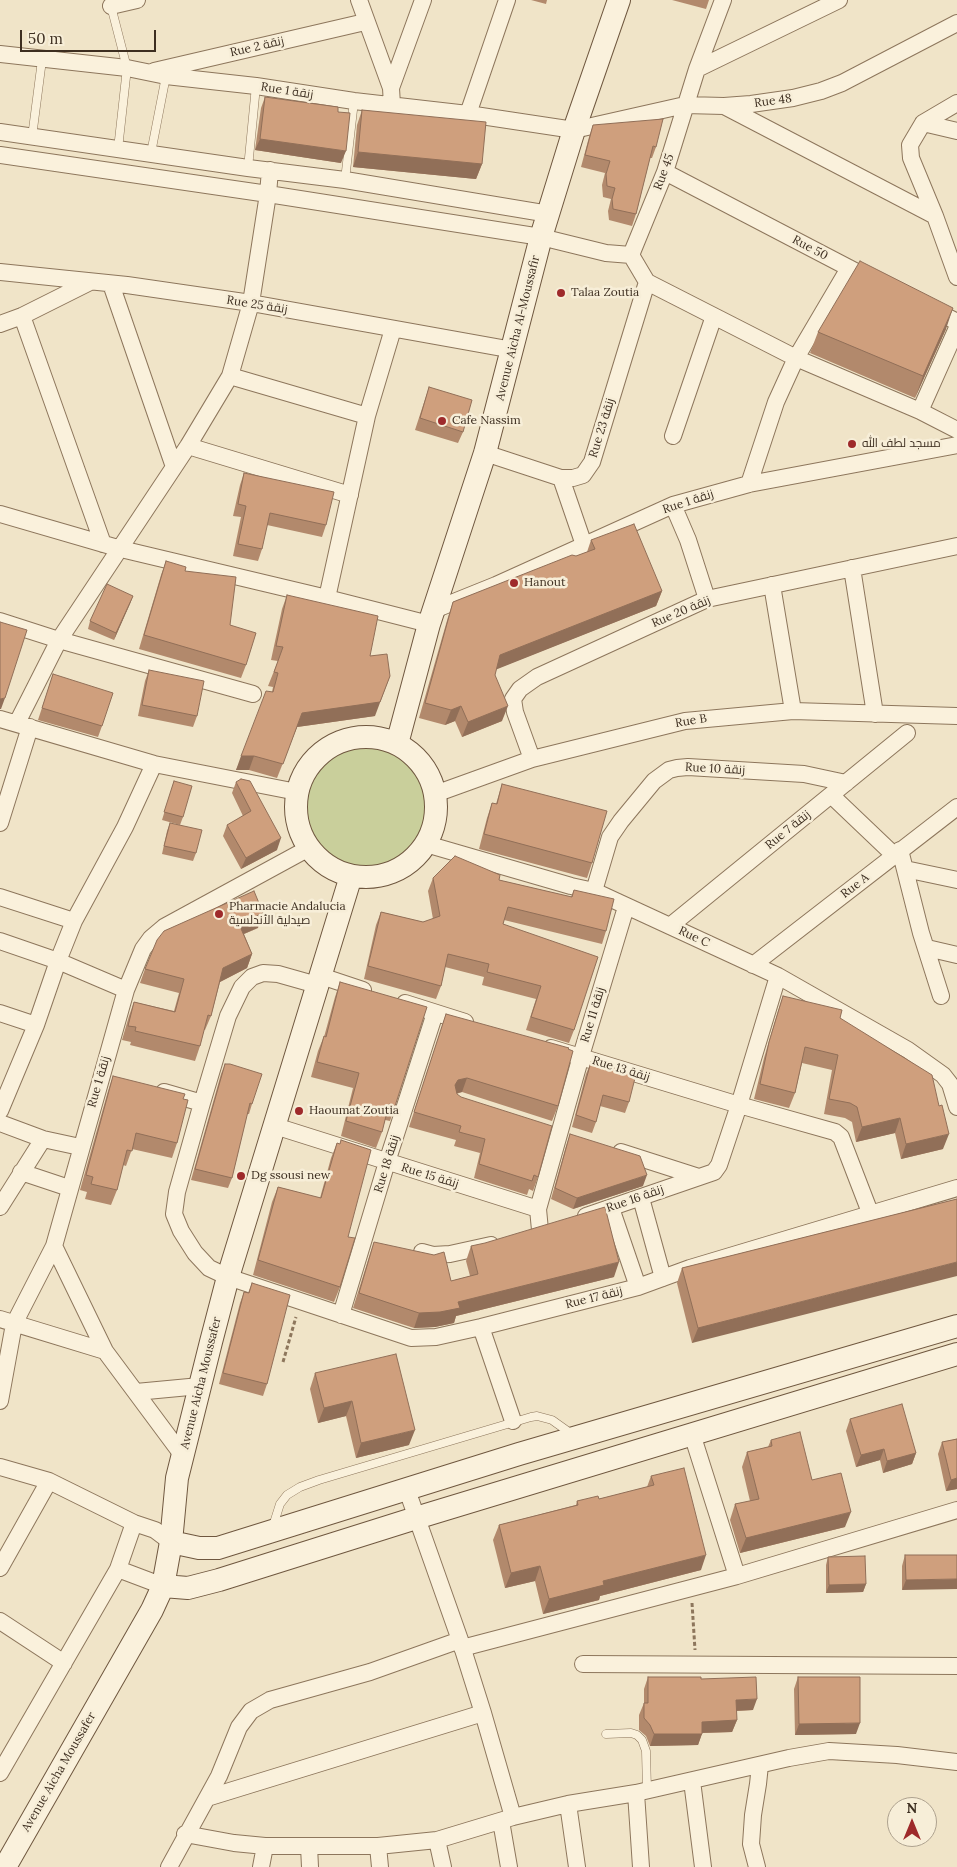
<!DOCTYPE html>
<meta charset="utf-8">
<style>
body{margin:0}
#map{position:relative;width:957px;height:1867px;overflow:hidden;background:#f0e4c8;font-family:Lora,serif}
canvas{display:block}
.north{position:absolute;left:887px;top:1797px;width:50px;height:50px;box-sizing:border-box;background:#f7eed8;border:1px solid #ada18e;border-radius:50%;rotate:0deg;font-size:14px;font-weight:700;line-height:20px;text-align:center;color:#3d2e20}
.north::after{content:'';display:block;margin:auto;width:18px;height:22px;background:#9e2a2b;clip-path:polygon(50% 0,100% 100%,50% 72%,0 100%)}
.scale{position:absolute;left:20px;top:30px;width:136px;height:22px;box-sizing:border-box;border:2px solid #3d2e20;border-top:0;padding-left:6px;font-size:15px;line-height:18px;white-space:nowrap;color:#3d2e20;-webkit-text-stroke:4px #f7eed8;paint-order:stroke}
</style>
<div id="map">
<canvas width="957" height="1867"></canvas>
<div class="north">N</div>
<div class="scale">50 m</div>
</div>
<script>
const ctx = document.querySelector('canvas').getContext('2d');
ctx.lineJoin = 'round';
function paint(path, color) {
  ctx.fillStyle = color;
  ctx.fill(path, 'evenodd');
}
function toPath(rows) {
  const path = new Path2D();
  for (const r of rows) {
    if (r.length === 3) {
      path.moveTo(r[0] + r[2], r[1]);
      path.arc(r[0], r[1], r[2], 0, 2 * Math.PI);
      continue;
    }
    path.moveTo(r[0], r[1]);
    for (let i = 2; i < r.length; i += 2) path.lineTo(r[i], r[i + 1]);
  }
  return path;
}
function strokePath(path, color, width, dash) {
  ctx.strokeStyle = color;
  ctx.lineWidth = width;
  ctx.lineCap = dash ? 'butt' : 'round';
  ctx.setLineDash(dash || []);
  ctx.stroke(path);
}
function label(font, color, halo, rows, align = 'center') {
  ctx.font = font + ' Lora,Cairo,serif';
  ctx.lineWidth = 5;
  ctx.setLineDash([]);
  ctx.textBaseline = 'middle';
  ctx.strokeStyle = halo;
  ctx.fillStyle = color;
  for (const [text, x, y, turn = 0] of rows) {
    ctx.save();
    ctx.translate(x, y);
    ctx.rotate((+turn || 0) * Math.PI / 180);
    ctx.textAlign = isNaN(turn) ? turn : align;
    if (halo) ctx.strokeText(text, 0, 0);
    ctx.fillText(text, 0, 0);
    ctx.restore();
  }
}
paint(toPath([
 [365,809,61]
]), '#c9cf9b');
const lane = toPath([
 [111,6,127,68,118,149],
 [32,137,42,60],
 [151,153,166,76],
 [248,168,256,86],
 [345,180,354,101],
 [273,1526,280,1504,287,1495,300,1487,319,1480,531,1417,537,1416,552,1420,573,1435],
 [606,1734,631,1733,637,1735,642,1740,646,1751,647,1790]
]);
const street = toPath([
 [359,0,391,88,392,105],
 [111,6,137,0],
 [0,54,127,68,166,76,256,86,354,101,468,114,574,130,685,105,724,106,751,104,793,98,821,91,842,83,957,23],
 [697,69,839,0],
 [154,71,365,22],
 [391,88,423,0],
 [957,103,923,123,910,145,911,158,935,216,957,277],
 [724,106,935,216],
 [468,114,507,0],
 [923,123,957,131],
 [0,132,248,168,345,180,549,214],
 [0,155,268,194,541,237,606,253,631,255,665,172,697,69,723,0],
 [665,172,874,281],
 [631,255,647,282,796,358,920,411,957,430],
 [0,272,127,285,251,303,513,350],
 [111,284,174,467],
 [930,308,957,322],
 [22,316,103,544],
 [0,324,22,316,90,282],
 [230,376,367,416],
 [920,411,957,328],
 [673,436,714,316],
 [188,446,350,495],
 [485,453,561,478,573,478,583,475,592,462,647,282],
 [561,478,584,545],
 [749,484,776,402,796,358,849,268],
 [673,505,688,540,707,599],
 [0,514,121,549,327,598,429,624],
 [852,568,875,714],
 [772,585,793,711],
 [327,598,367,416,393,329],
 [434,610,496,585,673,505,749,484,957,445],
 [0,621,59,640,253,694],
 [0,719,154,764,297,792],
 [17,723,59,640,188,446,230,376,251,303,268,194,270,170],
 [532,759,515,712,513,699,520,689,537,677,707,599,957,546],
 [435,794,532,759,685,721,793,711,957,716],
 [831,795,894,855],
 [0,823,30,727],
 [426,844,571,886,594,891,778,976,908,1050,943,1075,950,1084,957,1107],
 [900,850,921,933,941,996],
 [905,869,957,880],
 [594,891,610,837,621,821,654,781,669,770,677,768,688,767,804,774,846,783],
 [0,897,74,921],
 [670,926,907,733],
 [0,941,58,961,126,990],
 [927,948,957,955],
 [753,965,957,807],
 [321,976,363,990],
 [317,985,278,974,263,973,252,977,242,987,228,1016,202,1103,177,1192,174,1214,181,1231,195,1253,209,1268,228,1277,411,1338,436,1337,481,1327,638,1287,690,1268,957,1188],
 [405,1003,465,1022],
 [0,1013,36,1025],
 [551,1048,739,1105,835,1132,841,1137,871,1215],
 [164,1092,202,1103],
 [0,1111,36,1025,58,961,74,921,125,827,154,764],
 [0,1123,43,1139,80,1147],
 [275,1126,538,1209,540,1230],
 [621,1152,699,1177],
 [21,1172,69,1188],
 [641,1198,663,1278],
 [0,1207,43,1139],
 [611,1208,638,1287],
 [538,1209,581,1056,626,907],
 [586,1216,714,1172,719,1165,739,1105,778,976],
 [54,1246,105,1351,183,1456],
 [422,1252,433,1255,450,1254,491,1245],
 [341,1315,387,1162,435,1013],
 [0,1319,105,1351],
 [481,1327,513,1421],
 [136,1392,200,1386],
 [0,1401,14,1324,54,1246,126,990,143,949,151,938,164,927,309,848],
 [692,1434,737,1576],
 [0,1467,49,1481,134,1523,155,1530,171,1542],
 [407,1490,460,1640,483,1713,513,1817],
 [0,1568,49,1481],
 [118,1569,163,1586],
 [0,1621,64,1663],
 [462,1648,737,1576,957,1510],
 [583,1664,957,1666],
 [0,1773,118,1569,134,1523],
 [692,1781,703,1867],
 [636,1793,641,1867],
 [207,1798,483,1713],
 [568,1804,577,1867],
 [501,1821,509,1867],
 [185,1834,234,1843,265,1846,378,1846,437,1840,513,1817,568,1804,636,1793,789,1758,829,1751,897,1755,957,1762],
 [437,1840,443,1867],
 [309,1846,310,1867],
 [378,1846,380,1867],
 [169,1867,219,1776,239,1727,251,1711,270,1700,370,1672,460,1640],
 [261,1867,265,1846],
 [757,1867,751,1844,753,1815,758,1784,760,1765]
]);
const secondary = toPath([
 [366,807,70],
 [397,744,429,624,485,453,541,237,574,130,619,0],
 [171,1542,199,1548,218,1548,519,1454,957,1326],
 [163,1586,188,1588,219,1580,416,1518,957,1354],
 [5,1867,152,1610,163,1586,171,1542,177,1478,211,1342,228,1277,351,876]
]);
strokePath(lane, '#8d765c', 9);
strokePath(street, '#8d765c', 18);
strokePath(secondary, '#6f573f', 24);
strokePath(toPath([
 [283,1362,296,1317],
 [692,1603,695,1650]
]), '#8d765c', 3, [4, 2.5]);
strokePath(lane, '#faf1dc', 8);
strokePath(street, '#faf1dc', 16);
strokePath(secondary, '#faf1dc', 22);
paint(toPath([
 [531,0,547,0,546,4],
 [672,0,709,0,706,9],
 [265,97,338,112,341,163,255,150,261,108],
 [362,110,482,164,476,179,353,167,357,125],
 [593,125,656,147,652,158,650,158,636,214,632,226,609,220,608,211,611,199,603,197,602,185,605,173,581,167,589,137],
 [946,329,915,398,810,353,818,332],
 [429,387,463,432,458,443,415,430],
 [244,473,326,525,322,537,267,525,262,549,258,561,233,556,241,517,233,516,240,485],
 [591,540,662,591,656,606,496,669,495,675,502,721,462,737,455,721,445,725,419,718,448,617,453,602,587,552],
 [166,561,185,571,230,625,246,665,241,678,139,649,161,575],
 [287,595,370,656,375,716,297,727,277,778,249,770,236,770,272,692,273,687,268,686,278,661,271,660,282,609],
 [133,596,114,640,88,629,90,621],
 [149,670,197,716,193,727,138,716,145,681],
 [53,674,102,726,98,737,38,720],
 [174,781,183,817,180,825,162,820],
 [236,782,277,850,241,869,223,836,227,825,243,816,232,793],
 [502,784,592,863,587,878,479,849,487,818,492,803,496,804],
 [170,823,196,853,193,861,162,854,167,831],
 [433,878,499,880,571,897,574,890,606,931,602,944,504,920,503,924,574,1030,569,1043,526,1030,536,999,482,985,484,977,445,967,441,986,436,999,364,979,376,925,381,912,423,922,433,919,428,891],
 [258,928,244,934,252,954,247,968,220,982,211,1016,205,1030,204,1030,200,1046,195,1061,130,1045,131,1042,122,1040,129,1016,134,1002,174,1011,179,993,140,983,145,969],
 [340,982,395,1106,390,1121,385,1120,382,1132,376,1148,341,1136,353,1088,311,1077,318,1051,324,1036,324,1037,335,997],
 [783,996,840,1018,943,1149,901,1159,895,1133,856,1142,852,1122,845,1118,824,1114,832,1070,802,1063,795,1093,789,1108,754,1099,764,1058,778,1011],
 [446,1014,558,1106,552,1121,462,1092,456,1094,538,1177,533,1191,529,1189,527,1195,474,1178,480,1153,454,1146,456,1140,409,1127],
 [591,1062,629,1102,625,1113,600,1106,596,1122,592,1133,572,1127,586,1074],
 [225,1064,252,1104,249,1114,247,1114,232,1178,228,1188,191,1180,221,1074],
 [113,1076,183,1099,177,1143,172,1158,132,1149,126,1166,123,1165,117,1190,111,1205,85,1199,87,1192,80,1190,108,1091],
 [570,1134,643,1186,573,1209,551,1199,566,1146],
 [337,1143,348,1237,340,1287,334,1302,253,1275,272,1202,278,1187,320,1198,331,1158],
 [957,1199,692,1343,677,1283,682,1268],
 [374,1242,451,1281,470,1276,466,1261,471,1246,614,1277,456,1316,454,1323,435,1327,414,1328,353,1308,369,1257],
 [252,1283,267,1384,263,1396,219,1384,240,1303,244,1292,248,1293],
 [315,1373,409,1445,356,1458,346,1416,318,1423,310,1389],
 [850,1419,916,1453,912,1464,883,1473,880,1460,856,1467,846,1431],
 [957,1439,957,1489,946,1491,938,1454,942,1442],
 [771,1440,812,1480,845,1527,740,1553,730,1520,735,1504,750,1501,742,1467,747,1452,768,1447],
 [651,1476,701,1570,600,1596,599,1600,543,1614,535,1581,505,1588,493,1540,499,1525,576,1505,577,1501,599,1499,647,1487],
 [905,1555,957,1555,902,1590,902,1566],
 [828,1557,866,1584,863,1592,826,1593,826,1565],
 [648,1677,701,1679,753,1710,736,1711,737,1720,732,1732,702,1733,698,1745,650,1746,646,1736,639,1730,639,1715,644,1703,644,1689],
 [798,1677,856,1734,795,1735,794,1689]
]), '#b2896c');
paint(toPath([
 [260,139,346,151,341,163,255,150],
 [358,152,482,164,476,179,353,167],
 [953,308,946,329,915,398,923,376],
 [662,591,656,606,495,670,500,655],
 [133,596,130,604,114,640,116,633],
 [390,676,375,716,297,727,277,778,302,713],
 [5,698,1,709,0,709,0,699],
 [461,706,455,721,445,725,451,710],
 [508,706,502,721,462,737,468,722],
 [241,756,254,756,249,770,236,770],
 [281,838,277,850,241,869,246,858],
 [263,913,258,928,234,938,239,924],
 [252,954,247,968,218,983,223,968],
 [467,1078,462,1092,453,1094,455,1085,458,1080],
 [900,1118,895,1133,856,1142,862,1127],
 [949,1134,943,1149,901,1159,906,1144],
 [647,1175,643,1186,573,1209,577,1198],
 [619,1262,614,1277,456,1316,454,1323,435,1327,414,1328,419,1313,458,1302],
 [957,1262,957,1276,692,1343,698,1328],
 [352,1401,346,1416,318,1423,324,1408],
 [415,1430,409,1445,356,1458,361,1443],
 [884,1449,880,1460,856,1467,861,1455],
 [916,1453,912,1464,883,1473,887,1461],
 [957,1478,957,1489,946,1491,951,1480],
 [851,1512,845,1527,740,1553,746,1538],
 [706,1555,701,1570,600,1596,599,1600,543,1614,549,1599,603,1581],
 [540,1566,535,1581,505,1588,511,1573],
 [957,1579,957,1589,902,1590,906,1580],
 [866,1584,863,1592,826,1593,829,1585],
 [757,1699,753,1710,732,1711,736,1700],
 [737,1720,732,1732,697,1733,702,1722],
 [860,1723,856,1734,795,1735,799,1724],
 [654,1734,702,1734,698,1745,650,1746]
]), '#916f58');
const building = toPath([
 [265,97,338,107,338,112,350,113,346,151,260,139,265,97],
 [362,110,486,122,482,164,358,152,362,110],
 [663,119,656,147,653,146,636,214,613,209,612,199,615,188,607,186,606,174,610,161,585,155,593,125,663,119],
 [860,261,953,308,923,376,818,332,860,261],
 [429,387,472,400,463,432,420,418,429,387],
 [244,473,334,492,326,525,270,513,262,549,238,544,246,506,238,504,244,473],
 [634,524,662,591,500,655,495,675,508,706,468,722,461,706,451,710,425,703,453,602,572,555,576,556,595,549,591,540,634,524],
 [166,561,186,567,185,571,236,577,230,625,256,633,246,665,144,635,166,561],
 [107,584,133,596,116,633,90,621,107,584],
 [287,595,378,616,370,656,387,654,390,676,380,702,302,713,283,764,254,756,241,756,266,691,273,692,278,673,274,672,283,647,276,646,287,595],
 [0,622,27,630,5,698,0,699,0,622],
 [149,670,204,681,197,716,142,705,149,670],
 [53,674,113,693,102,726,42,708,53,674],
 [241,779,250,781,281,838,246,858,227,825,251,811,236,782,241,779],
 [174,781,192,786,183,817,164,812,174,781],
 [502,784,607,811,592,863,484,834,492,803,497,804,502,784],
 [170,823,202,830,196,853,164,846,170,823],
 [455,856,500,875,499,880,572,897,574,890,614,899,606,931,508,907,503,924,598,957,574,1030,531,1017,541,986,487,972,489,964,448,954,441,986,368,966,381,912,423,922,440,916,433,878,455,856],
 [254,891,263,913,239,924,252,954,223,968,211,1016,208,1015,200,1046,135,1031,136,1027,128,1026,134,1002,175,1012,184,979,145,969,157,940,164,931,254,891],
 [340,982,427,1007,395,1106,389,1104,382,1132,346,1121,359,1073,317,1062,324,1036,326,1037,340,982],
 [783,996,842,1010,840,1018,932,1075,939,1106,942,1105,949,1134,906,1144,900,1118,862,1127,857,1107,850,1103,829,1099,838,1055,805,1047,795,1093,760,1084,769,1042,783,996],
 [446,1014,569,1048,568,1049,573,1051,558,1106,467,1078,458,1080,455,1085,457,1094,461,1097,552,1126,538,1177,534,1175,532,1181,479,1164,485,1139,459,1132,461,1126,414,1112,446,1014],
 [591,1062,636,1074,629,1102,603,1095,596,1122,576,1115,591,1062],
 [225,1064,230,1064,262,1074,252,1104,250,1103,232,1178,195,1169,225,1064],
 [113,1076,185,1094,183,1099,188,1100,177,1143,136,1133,132,1151,127,1150,117,1190,91,1184,93,1177,86,1175,113,1076],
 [570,1134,640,1156,647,1175,577,1198,555,1188,570,1134],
 [341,1140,371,1150,348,1237,355,1238,340,1287,258,1260,278,1187,321,1198,337,1143,340,1144,341,1140],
 [957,1199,957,1262,698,1328,682,1268,957,1199],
 [605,1207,619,1262,458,1302,460,1308,440,1312,419,1313,359,1293,374,1242,434,1255,444,1252,451,1281,478,1274,471,1246,485,1243,605,1207],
 [252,1283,290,1295,267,1384,223,1373,244,1292,249,1293,252,1283],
 [396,1354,415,1430,361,1443,352,1401,324,1408,315,1373,396,1354],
 [902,1404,916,1453,887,1461,884,1449,861,1455,850,1419,902,1404],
 [800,1432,812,1480,841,1473,851,1512,746,1538,735,1504,759,1499,747,1452,772,1446,771,1440,800,1432],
 [957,1439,957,1478,951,1480,942,1442,957,1439],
 [684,1468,706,1555,603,1581,604,1585,549,1599,540,1566,511,1573,499,1525,578,1505,577,1501,598,1496,599,1499,654,1485,651,1476,684,1468],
 [905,1555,957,1555,957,1579,906,1580,905,1555],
 [865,1556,866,1584,829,1585,828,1557,865,1556],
 [648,1677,701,1677,701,1679,756,1677,757,1699,736,1700,737,1720,702,1722,702,1734,654,1734,650,1725,644,1718,644,1703,648,1703,648,1677],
 [798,1677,860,1677,860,1723,799,1724,798,1677]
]);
paint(building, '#cf9f7d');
strokePath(building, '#916f58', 1);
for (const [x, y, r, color] of [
 [561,293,5,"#9e2a2b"],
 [442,421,5,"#9e2a2b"],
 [852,444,5,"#9e2a2b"],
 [514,583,5,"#9e2a2b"],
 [219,914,5,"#9e2a2b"],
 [299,1111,5,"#9e2a2b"],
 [241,1176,5,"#9e2a2b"]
]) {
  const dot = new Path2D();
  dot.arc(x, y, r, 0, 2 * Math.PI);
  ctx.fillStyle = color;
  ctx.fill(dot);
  strokePath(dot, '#f7eed8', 2);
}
label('12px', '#3d2e20', '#f7eed8', [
 ["Rue 2 زنقة",257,47,-13],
 ["Rue 1 زنقة",287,91,9],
 ["Rue 48",773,101,-8],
 ["Rue 45",664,172,-70],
 ["Rue 50",810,248,28],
 ["Rue 25 زنقة",257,305,9],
 ["Avenue Aicha Al-Moussafir",518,328,-76],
 ["Rue 23 زنقة",602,428,-73],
 ["Rue 1 زنقة",688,502,-18],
 ["Rue 20 زنقة",681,612,-23],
 ["Rue B",691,721,-9],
 ["Rue 10 زنقة",715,769,3],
 ["Rue 7 زنقة",788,830,-39],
 ["Rue A",855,886,-38],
 ["Rue C",694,937,25],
 ["Rue 11 زنقة",593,1015,-73],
 ["Rue 13 زنقة",621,1069,17],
 ["Rue 1 زنقة",99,1082,-74],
 ["Rue 18 زنقة",387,1164,-73],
 ["Rue 15 زنقة",430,1176,17],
 ["Rue 16 زنقة",635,1199,-19],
 ["Rue 17 زنقة",594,1298,-14],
 ["Avenue Aicha Moussafer",201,1383,-76],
 ["Avenue Aicha Moussafer",59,1772,-60]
]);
label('12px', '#3d2e20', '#f7eed8', [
 ["Talaa Zoutia",571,293],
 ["Cafe Nassim",452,421],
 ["مسجد لطف الله",862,444],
 ["Hanout",524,583],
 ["Pharmacie Andalucia",229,907],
 ["صيدلية الأندلسية",229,921],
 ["Haoumat Zoutia",309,1111],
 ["Dg ssousi new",251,1176]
], 'left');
</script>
